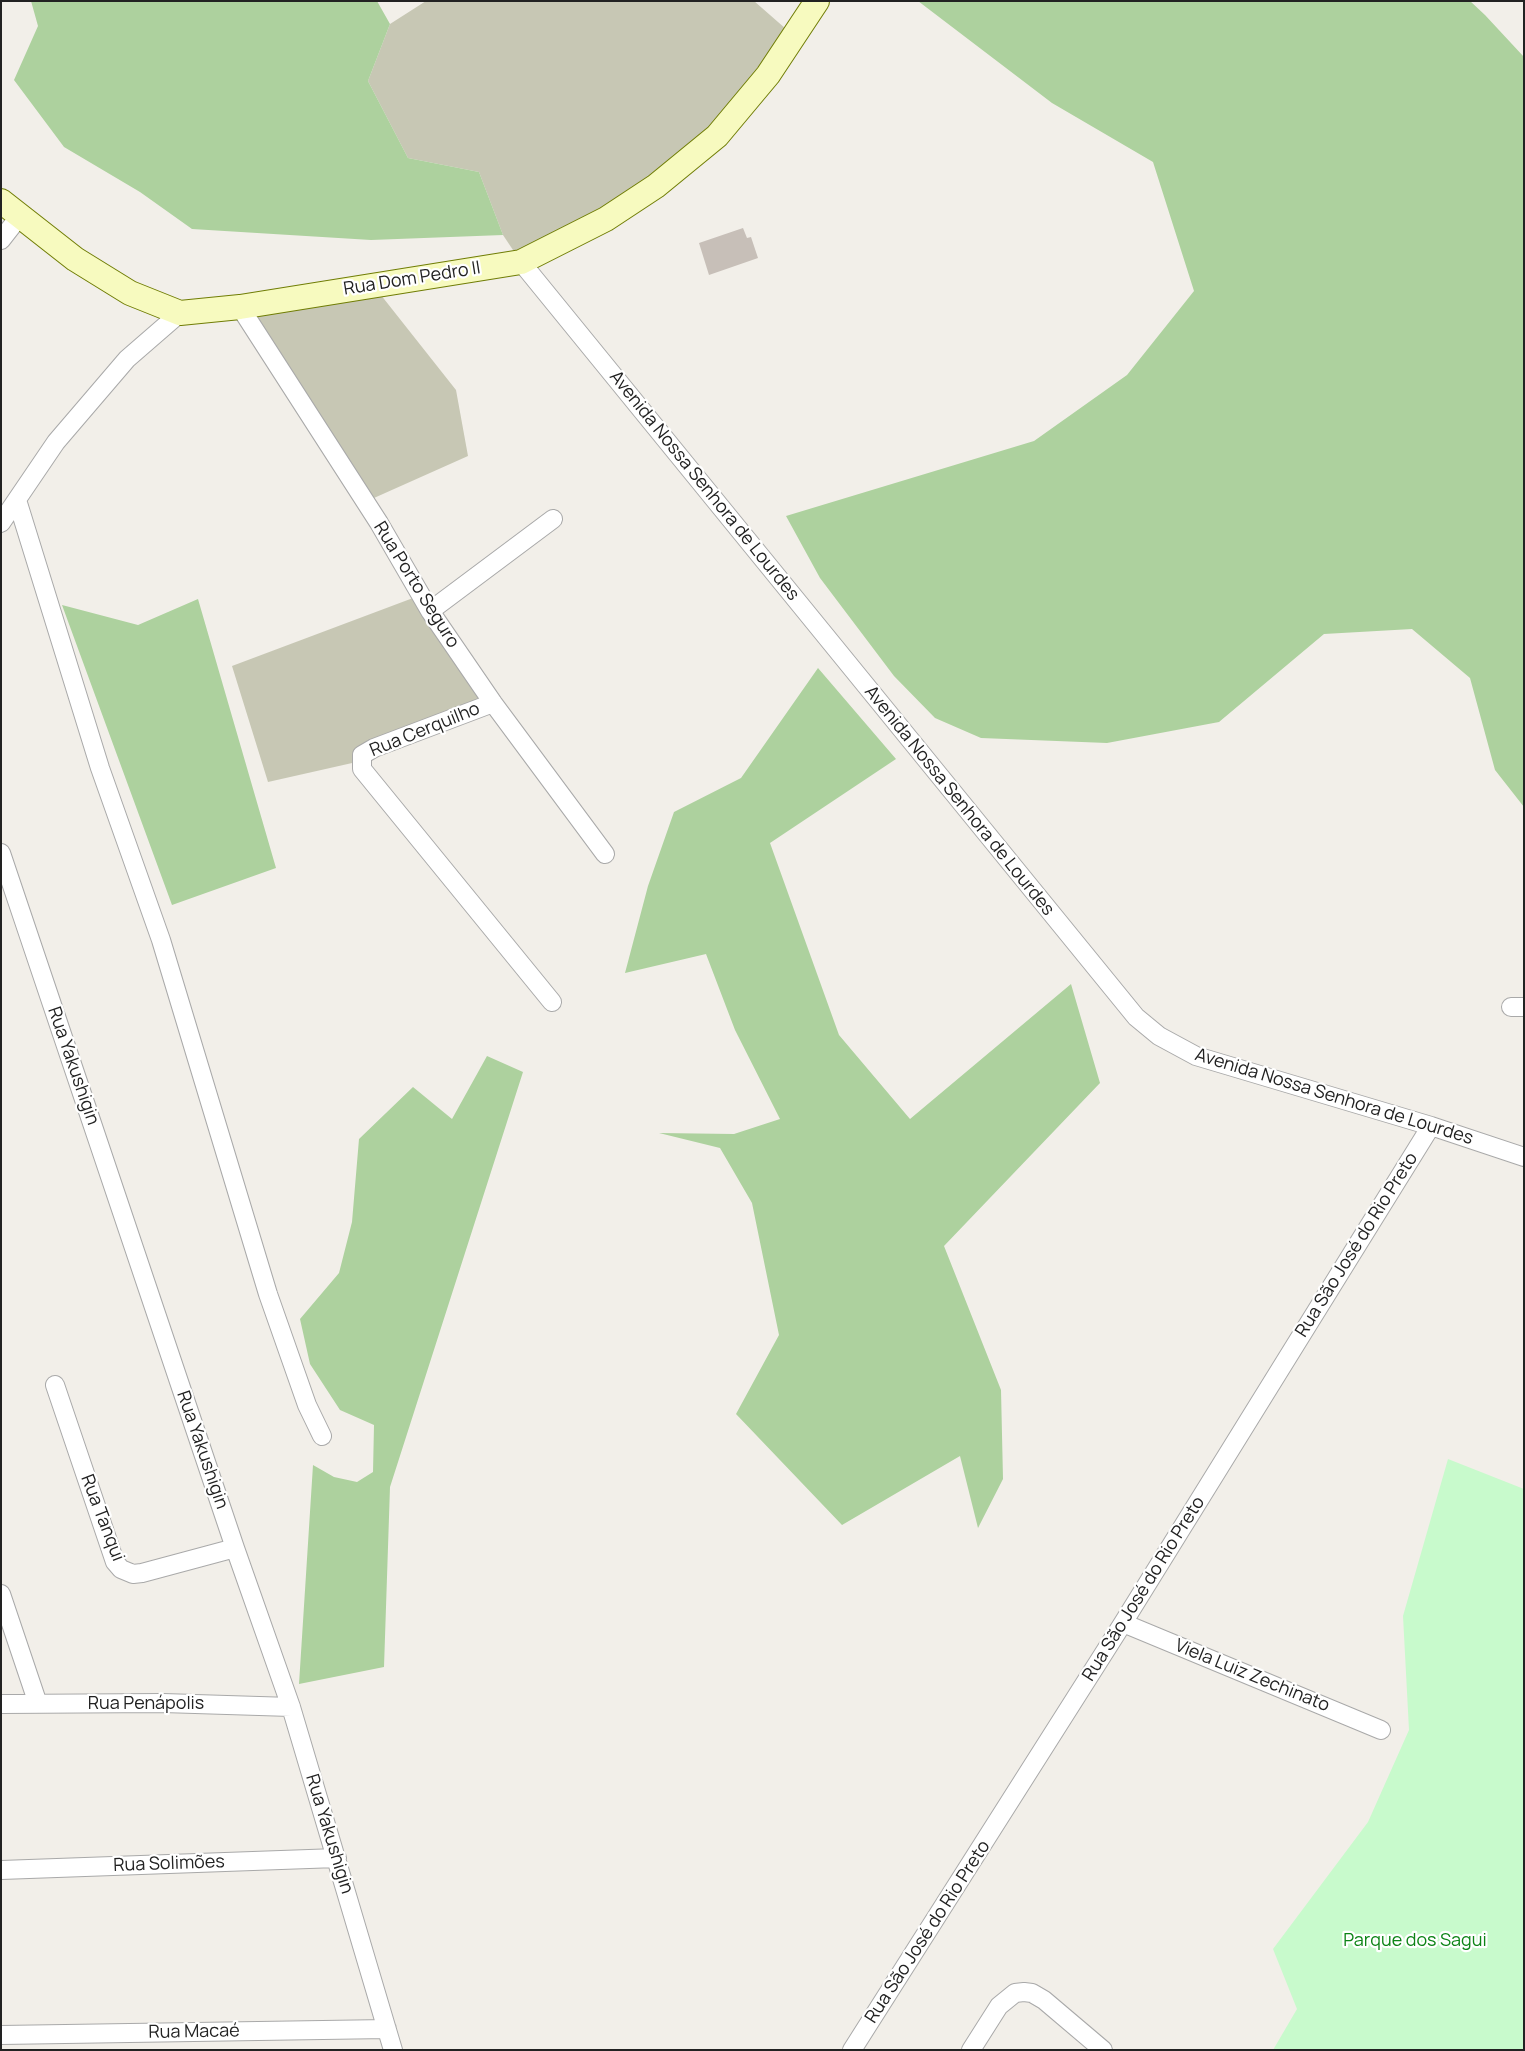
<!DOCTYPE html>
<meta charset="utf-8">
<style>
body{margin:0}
#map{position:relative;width:1525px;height:2051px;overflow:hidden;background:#f2efe9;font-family:Manrope,sans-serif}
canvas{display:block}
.frame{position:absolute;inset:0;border:2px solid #222;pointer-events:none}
</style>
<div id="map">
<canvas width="1525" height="2051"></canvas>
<div class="frame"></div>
</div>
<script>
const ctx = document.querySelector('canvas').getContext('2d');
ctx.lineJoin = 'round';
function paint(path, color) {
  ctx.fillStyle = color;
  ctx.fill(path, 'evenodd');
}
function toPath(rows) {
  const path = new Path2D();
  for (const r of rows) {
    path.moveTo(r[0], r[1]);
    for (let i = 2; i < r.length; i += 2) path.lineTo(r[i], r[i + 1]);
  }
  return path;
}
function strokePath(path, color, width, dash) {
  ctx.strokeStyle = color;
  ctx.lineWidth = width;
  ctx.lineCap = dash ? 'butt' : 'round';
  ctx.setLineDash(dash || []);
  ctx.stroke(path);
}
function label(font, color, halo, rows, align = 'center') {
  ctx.font = font + ' Manrope,sans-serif';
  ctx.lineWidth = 4.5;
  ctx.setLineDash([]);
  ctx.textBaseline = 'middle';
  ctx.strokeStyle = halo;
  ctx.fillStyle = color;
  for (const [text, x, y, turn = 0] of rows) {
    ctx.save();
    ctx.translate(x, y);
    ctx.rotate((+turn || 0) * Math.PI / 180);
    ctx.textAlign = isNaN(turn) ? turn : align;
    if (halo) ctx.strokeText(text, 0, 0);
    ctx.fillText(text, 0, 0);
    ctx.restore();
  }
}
paint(toPath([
 [426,1,754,1,794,36,717,136,521,262,503,235,479,172,408,158,368,81,390,24],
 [373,285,456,390,468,456,365,502,240,307],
 [421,595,493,703,361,761,268,782,232,666]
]), '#c7c7b4');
paint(toPath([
 [31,1,377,1,390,24,368,81,408,158,479,172,503,235,371,240,192,229,140,192,64,147,14,80,38,26],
 [918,1,1470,1,1485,15,1524,57,1524,807,1495,770,1470,678,1412,629,1324,634,1219,722,1107,743,981,738,935,718,894,676,820,578,786,516,1034,441,1127,375,1194,291,1153,162,1052,103],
 [198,599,276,868,172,905,62,605,138,625],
 [818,668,896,759,770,843,839,1035,910,1119,1071,984,1100,1083,944,1246,1001,1390,1003,1479,978,1528,960,1456,842,1525,736,1414,779,1335,752,1203,720,1148,659,1133,734,1134,780,1119,735,1030,706,954,625,973,648,886,674,812,741,778],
 [487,1056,523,1072,390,1487,384,1667,299,1684,313,1465,334,1477,357,1482,373,1472,374,1425,340,1410,310,1364,300,1319,339,1273,352,1222,359,1139,413,1087,452,1119]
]), '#add19e');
paint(toPath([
 [1448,1459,1524,1489,1524,2050,1273,2050,1297,2009,1273,1949,1368,1822,1409,1730,1403,1616]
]), '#c8facc');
paint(toPath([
 [743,228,747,238,751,237,758,258,709,275,699,243]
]), '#c7bfb8');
const street = toPath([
 [1,240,19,217],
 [521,262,1136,1017,1159,1036,1196,1056,1431,1126,1524,1157],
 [240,307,379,523,430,611,493,703,605,854],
 [17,500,100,768,161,940,268,1294,307,1405,322,1436],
 [1,523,56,442,127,359,180,313],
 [430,611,553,519],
 [493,703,374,748,362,755,362,769,552,1002],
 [1,853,235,1548,291,1707,393,2050],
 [1511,1007,1524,1007],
 [55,1385,115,1562,121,1569,133,1574,142,1573,235,1548],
 [1,1594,38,1704],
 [1123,1623,1381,1730],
 [1,1704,163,1703,291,1707],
 [1,1870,337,1858],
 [1,2035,387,2029],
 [852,2050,1123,1623,1431,1126],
 [971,2050,999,2006,1015,1993,1024,1992,1032,1993,1044,2000,1103,2050]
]);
const secondary = toPath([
 [1,201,75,259,130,293,180,313,240,307,521,262,606,219,656,186,717,136,768,75,817,1]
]);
strokePath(street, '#a9a9a9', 20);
strokePath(secondary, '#707d05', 26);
strokePath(street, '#fff', 18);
strokePath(secondary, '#f7fabf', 24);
label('18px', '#222', '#fff', [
 ["Rua Dom Pedro II",412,279,-9],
 ["Avenida Nossa Senhora de Lourdes",704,486,51],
 ["Rua Porto Seguro",416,585,58],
 ["Rua Cerquilho",425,730,-22],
 ["Avenida Nossa Senhora de Lourdes",959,801,51],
 ["Rua Yakushigin",73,1066,71],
 ["Avenida Nossa Senhora de Lourdes",1334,1097,17],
 ["Rua São José do Rio Preto",1357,1245,-58],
 ["Rua Yakushigin",202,1450,71],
 ["Rua Tanqui",102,1518,69],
 ["Rua São José do Rio Preto",1144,1589,-58],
 ["Viela Luiz Zechinato",1252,1676,22],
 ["Rua Penápolis",146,1704],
 ["Rua Yakushigin",329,1834,73],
 ["Rua Solimões",169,1864,-2],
 ["Rua São José do Rio Preto",928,1932,-57],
 ["Rua Macaé",194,2032,-1]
]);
label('18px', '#0c8416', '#fff', [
 ["Parque dos Sagui",1415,1941]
]);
</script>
